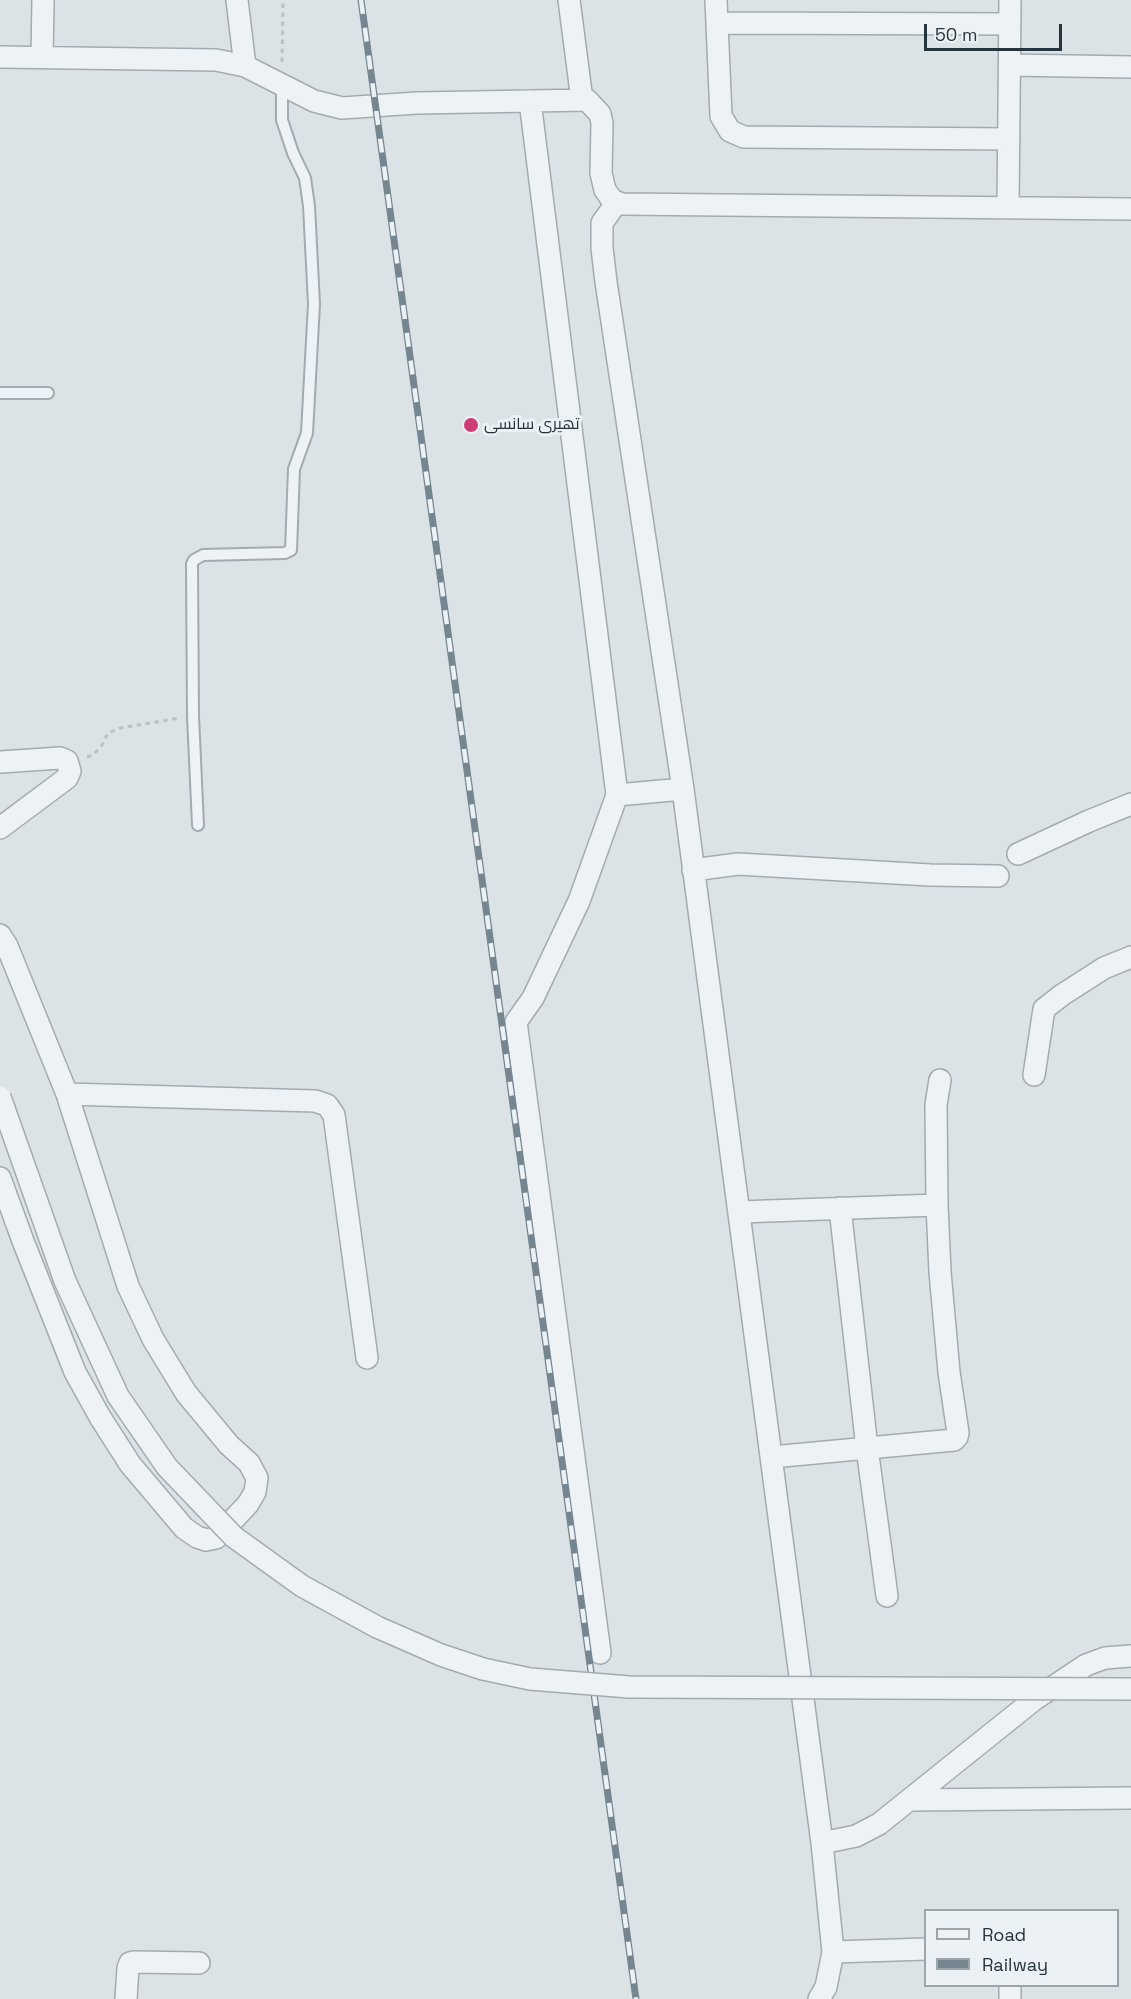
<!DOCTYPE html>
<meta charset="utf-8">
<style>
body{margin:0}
#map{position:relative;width:1131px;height:1999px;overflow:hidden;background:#dce3e7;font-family:"Space Grotesk",sans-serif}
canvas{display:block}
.legend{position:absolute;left:924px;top:1909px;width:195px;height:78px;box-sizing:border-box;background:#ebf1f4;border:2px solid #9ca5ab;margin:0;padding:8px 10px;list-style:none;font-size:18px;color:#26343d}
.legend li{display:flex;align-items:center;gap:12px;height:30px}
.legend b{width:30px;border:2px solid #9ca5ab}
.scale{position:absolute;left:924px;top:24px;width:138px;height:27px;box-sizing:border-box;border:3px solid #26343d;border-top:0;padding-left:8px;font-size:18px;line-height:21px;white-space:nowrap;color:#26343d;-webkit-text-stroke:4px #ebf1f4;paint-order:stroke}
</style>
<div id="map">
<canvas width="1131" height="1999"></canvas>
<ul class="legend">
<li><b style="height:8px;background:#eff2f5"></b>Road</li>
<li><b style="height:8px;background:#758690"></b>Railway</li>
</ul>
<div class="scale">50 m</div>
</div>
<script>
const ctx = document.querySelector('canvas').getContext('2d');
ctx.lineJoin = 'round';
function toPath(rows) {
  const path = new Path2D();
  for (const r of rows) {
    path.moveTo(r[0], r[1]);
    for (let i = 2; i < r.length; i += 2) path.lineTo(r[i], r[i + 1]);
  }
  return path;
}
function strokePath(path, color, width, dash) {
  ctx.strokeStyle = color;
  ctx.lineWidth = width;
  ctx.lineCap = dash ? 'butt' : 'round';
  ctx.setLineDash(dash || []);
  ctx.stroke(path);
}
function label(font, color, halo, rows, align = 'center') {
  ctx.font = font + ' "Space Grotesk",Cairo,sans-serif';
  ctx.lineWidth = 6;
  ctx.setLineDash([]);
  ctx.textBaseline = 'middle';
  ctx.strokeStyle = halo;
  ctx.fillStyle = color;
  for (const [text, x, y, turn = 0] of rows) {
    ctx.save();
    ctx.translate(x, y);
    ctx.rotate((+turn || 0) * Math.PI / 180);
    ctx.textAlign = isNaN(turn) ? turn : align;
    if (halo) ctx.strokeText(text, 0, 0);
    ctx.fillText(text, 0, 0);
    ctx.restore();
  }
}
const service = toPath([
 [0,393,48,393],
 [198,825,193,716,192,564,194,560,203,555,285,553,291,550,294,469,307,433,314,304,309,206,305,178,293,153,282,120,282,85]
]);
const minor = toPath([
 [237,0,245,66],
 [569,0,582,100],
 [716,0,721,116,730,131,744,137,1009,139],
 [717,23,1010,24],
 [0,57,216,60,245,66,314,101,342,108,417,103,587,100,600,114,602,123,601,173,605,190,613,201,622,204,1131,209],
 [42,57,43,0],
 [1010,65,1131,67],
 [530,101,617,795,579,901,533,998,516,1022,600,1653],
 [617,202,602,223,602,248,606,282,683,789,822,1843,833,1952,826,1987,819,1999],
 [1008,208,1010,0],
 [0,762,60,758,67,761,70,771,67,778,0,828],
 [617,795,683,789],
 [1018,854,1089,821,1131,804],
 [693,870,738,864,930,875,998,876],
 [0,935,7,946,67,1094,128,1286,153,1339,186,1393,229,1445,249,1463,257,1478,255,1492,248,1504,216,1538,206,1540,197,1537,184,1528,130,1464,100,1417,75,1372,23,1241,0,1178],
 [1034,1075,1044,1009,1062,995,1104,968,1131,957],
 [67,1094,315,1101,327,1105,334,1115,367,1358],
 [840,1208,867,1448,887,1596],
 [740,1212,937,1205],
 [772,1457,954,1440,957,1437,958,1433,949,1372,940,1272,937,1205,936,1105,940,1080],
 [911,1800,1131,1798],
 [822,1843,856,1836,879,1824,1035,1699,1086,1665,1105,1658,1131,1656],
 [833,1952,926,1949],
 [126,1999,128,1968,130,1963,134,1962,199,1963],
 [1010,1999,1010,1986]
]);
strokePath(service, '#a2abb1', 14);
strokePath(minor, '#a2abb1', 24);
strokePath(toPath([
 [282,62,283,0],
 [87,757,93,755,102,745,108,733,121,728,180,718]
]), '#bbc1c5', 3, [4.5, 4.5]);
strokePath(service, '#eff2f5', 10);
strokePath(minor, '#eff2f5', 21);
const rail = toPath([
 [361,0,636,1999]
]);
strokePath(rail, '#758690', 7);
strokePath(rail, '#ebf1f4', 4.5, [14]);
const minorBridge = toPath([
 [0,1097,65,1281,118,1396,167,1467,234,1537,302,1586,377,1627,441,1655,483,1669,530,1679,629,1687,1131,1689]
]);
strokePath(minorBridge, '#a2abb1', 24, []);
strokePath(minorBridge, '#eff2f5', 21);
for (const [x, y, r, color] of [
 [471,425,8,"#cf3d76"]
]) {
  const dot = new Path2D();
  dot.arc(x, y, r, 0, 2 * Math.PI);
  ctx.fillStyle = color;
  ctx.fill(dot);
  strokePath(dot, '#ebf1f4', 2);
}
label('16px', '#26343d', '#ebf1f4', [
 ["تھیری سانسی",484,425]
], 'left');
</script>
